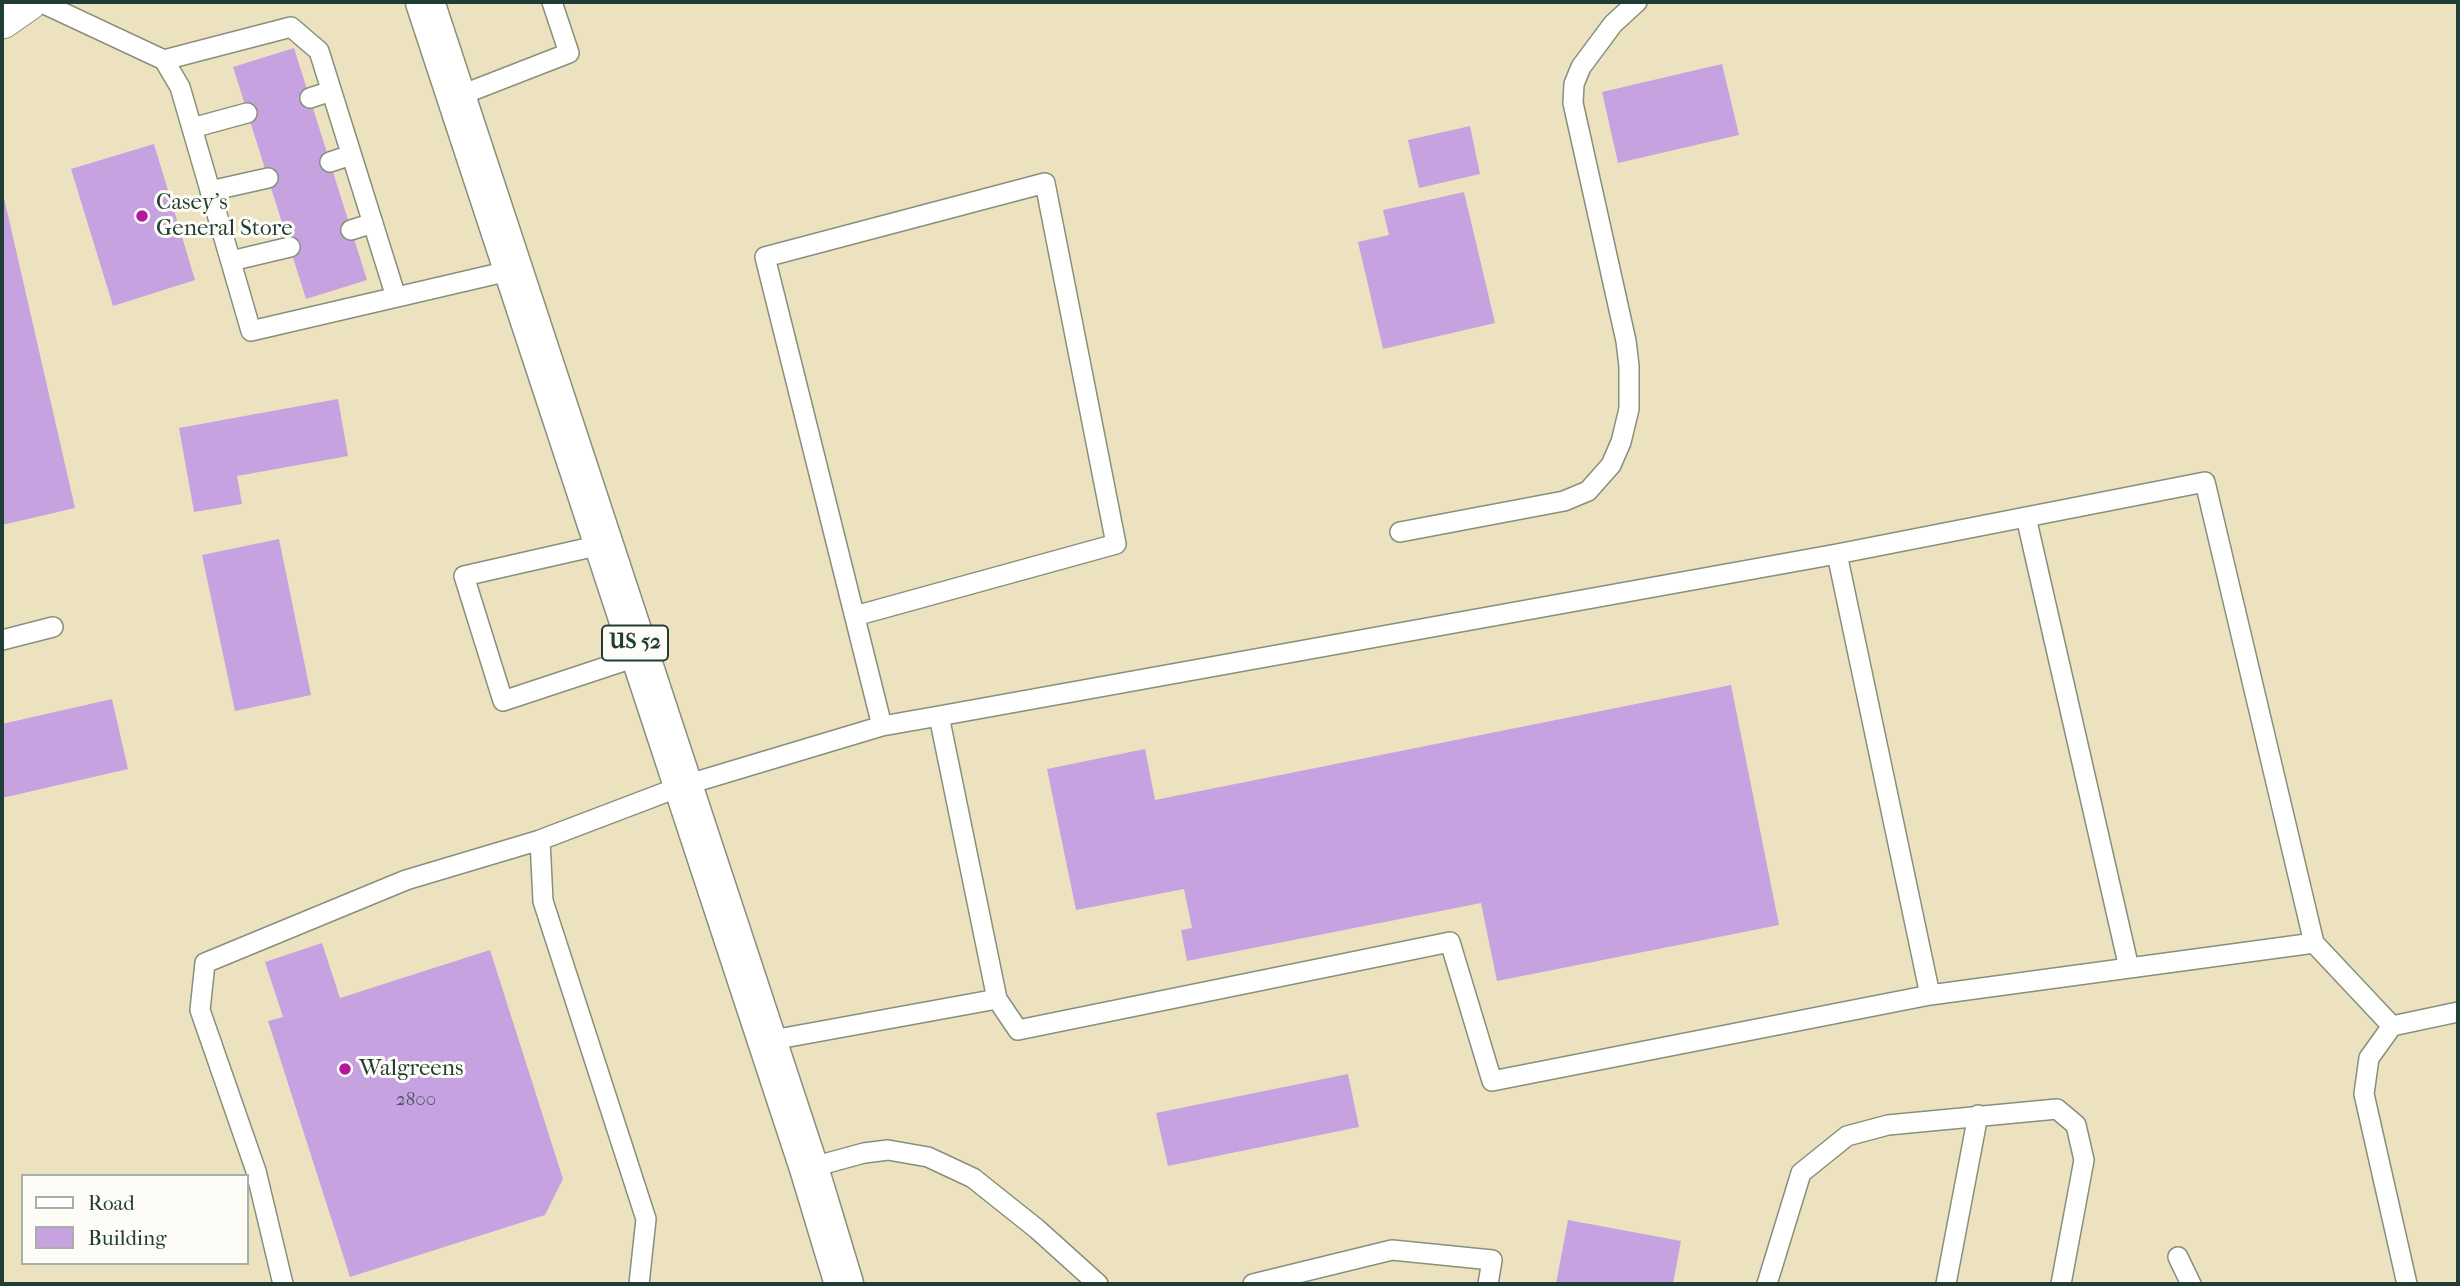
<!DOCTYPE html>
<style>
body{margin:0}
#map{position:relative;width:2460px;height:1286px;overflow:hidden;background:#ece2c0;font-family:"IM FELL French Canon",serif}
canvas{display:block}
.frame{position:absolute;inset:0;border:4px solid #1f3d34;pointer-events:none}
.legend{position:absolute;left:21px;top:1174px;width:228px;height:91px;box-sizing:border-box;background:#fdfcf7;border:2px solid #a4b0a9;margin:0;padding:9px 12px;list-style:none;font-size:21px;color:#1f3d34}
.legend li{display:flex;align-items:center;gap:14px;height:35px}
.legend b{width:35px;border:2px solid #a4b0a9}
</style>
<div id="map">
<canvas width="2460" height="1286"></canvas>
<div class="frame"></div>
<ul class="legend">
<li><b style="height:9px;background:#fff"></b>Road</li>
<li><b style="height:19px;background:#c7a2e1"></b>Building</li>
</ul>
</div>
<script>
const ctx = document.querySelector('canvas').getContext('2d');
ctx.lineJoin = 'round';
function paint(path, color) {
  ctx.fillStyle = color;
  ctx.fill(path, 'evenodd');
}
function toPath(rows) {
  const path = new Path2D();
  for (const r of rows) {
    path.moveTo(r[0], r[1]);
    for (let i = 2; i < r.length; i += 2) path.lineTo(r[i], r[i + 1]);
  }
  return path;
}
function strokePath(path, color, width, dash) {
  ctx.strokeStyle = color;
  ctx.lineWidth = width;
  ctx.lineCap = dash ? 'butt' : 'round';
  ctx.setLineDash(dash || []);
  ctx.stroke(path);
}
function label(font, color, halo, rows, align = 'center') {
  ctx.font = font + ' "IM FELL French Canon",serif';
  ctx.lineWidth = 6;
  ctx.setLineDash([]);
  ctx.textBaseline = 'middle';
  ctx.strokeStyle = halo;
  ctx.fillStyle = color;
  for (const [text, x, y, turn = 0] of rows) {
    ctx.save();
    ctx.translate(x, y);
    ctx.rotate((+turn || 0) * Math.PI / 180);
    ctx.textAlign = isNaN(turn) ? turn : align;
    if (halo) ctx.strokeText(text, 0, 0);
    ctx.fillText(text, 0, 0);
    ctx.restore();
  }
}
paint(toPath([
 [294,48,367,280,306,299,233,67],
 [1722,64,1739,135,1618,163,1602,92],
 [1470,126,1480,174,1419,188,1408,140],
 [154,144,195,280,113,306,71,169],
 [2,189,75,508,2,525],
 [1464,192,1495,323,1383,349,1358,242,1389,235,1383,210],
 [338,399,348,456,237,476,242,504,194,512,179,428],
 [279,539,311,695,235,711,202,555],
 [1731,685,1779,925,1497,981,1481,903,1187,961,1181,930,1192,928,1184,889,1076,910,1047,769,1145,749,1155,800],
 [112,699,128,769,2,798,2,724],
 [322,943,340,998,490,950,563,1179,545,1215,350,1277,268,1021,283,1017,265,962],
 [1348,1074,1359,1127,1168,1166,1156,1113],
 [1568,1220,1681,1241,1673,1284,1556,1284]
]), '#c7a2e1');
const lane = toPath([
 [40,2,164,60,180,87,251,331,513,270],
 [164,60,291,27,319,51,396,297],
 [456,97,569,53,552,2],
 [310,98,331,91],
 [192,128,247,113],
 [330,162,351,155],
 [210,191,268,178],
 [351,230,373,223],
 [231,261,290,247],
 [2026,517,2129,968],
 [1400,532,1564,501,1588,491,1611,465,1621,442,1629,409,1629,366,1626,341,1573,103,1574,84,1581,67,1613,24,1637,2],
 [605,544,464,576,503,701,639,656],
 [1837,554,1930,995],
 [855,616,1116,544,1045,183,765,257,882,726],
 [2,640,53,627],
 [939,716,1837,554,2205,482,2314,943,2392,1026],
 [997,999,1018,1030,1450,942,1492,1081,1930,995,2314,943],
 [809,1168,864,1153,888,1150,928,1157,973,1178,1037,1229,1098,1284],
 [2178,1257,2191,1284],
 [283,1284,256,1171,200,1010,205,963,406,880,540,840],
 [639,1284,646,1219,543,901,540,840,682,786,882,726,939,716,997,999,767,1041],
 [1253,1284,1392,1250,1492,1260,1488,1284],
 [1767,1284,1801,1173,1847,1136,1888,1125,2057,1109,2076,1125,2084,1160,2061,1284],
 [1946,1284,1978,1115],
 [2407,1284,2364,1094,2369,1058,2392,1026,2458,1012]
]);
const street = toPath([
 [2,20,28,2]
]);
const primary = toPath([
 [425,2,809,1168,844,1284]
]);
strokePath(lane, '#86907a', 22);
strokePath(street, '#86907a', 39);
strokePath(primary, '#86907a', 41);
strokePath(lane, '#fff', 19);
strokePath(street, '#fff', 37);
strokePath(primary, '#fff', 38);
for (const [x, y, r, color] of [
 [142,216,7,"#b5179e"],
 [345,1069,7,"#b5179e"]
]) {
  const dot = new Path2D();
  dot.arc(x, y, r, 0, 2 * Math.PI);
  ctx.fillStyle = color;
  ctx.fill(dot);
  strokePath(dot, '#fdfcf7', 2.5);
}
label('19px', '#49565f', null, [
 ["2800",416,1100]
]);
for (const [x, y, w] of [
 [635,643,66]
]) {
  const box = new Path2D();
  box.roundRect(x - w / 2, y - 17.5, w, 35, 5);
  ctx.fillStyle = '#fdfcf7';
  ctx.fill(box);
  strokePath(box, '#1f3d34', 2);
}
label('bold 21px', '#1f3d34', null, [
 ["US 52",635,643]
]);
label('23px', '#1f3d34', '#fdfcf7', [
 ["Casey's",156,203],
 ["General Store",156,229],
 ["Walgreens",359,1069]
], 'left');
</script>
